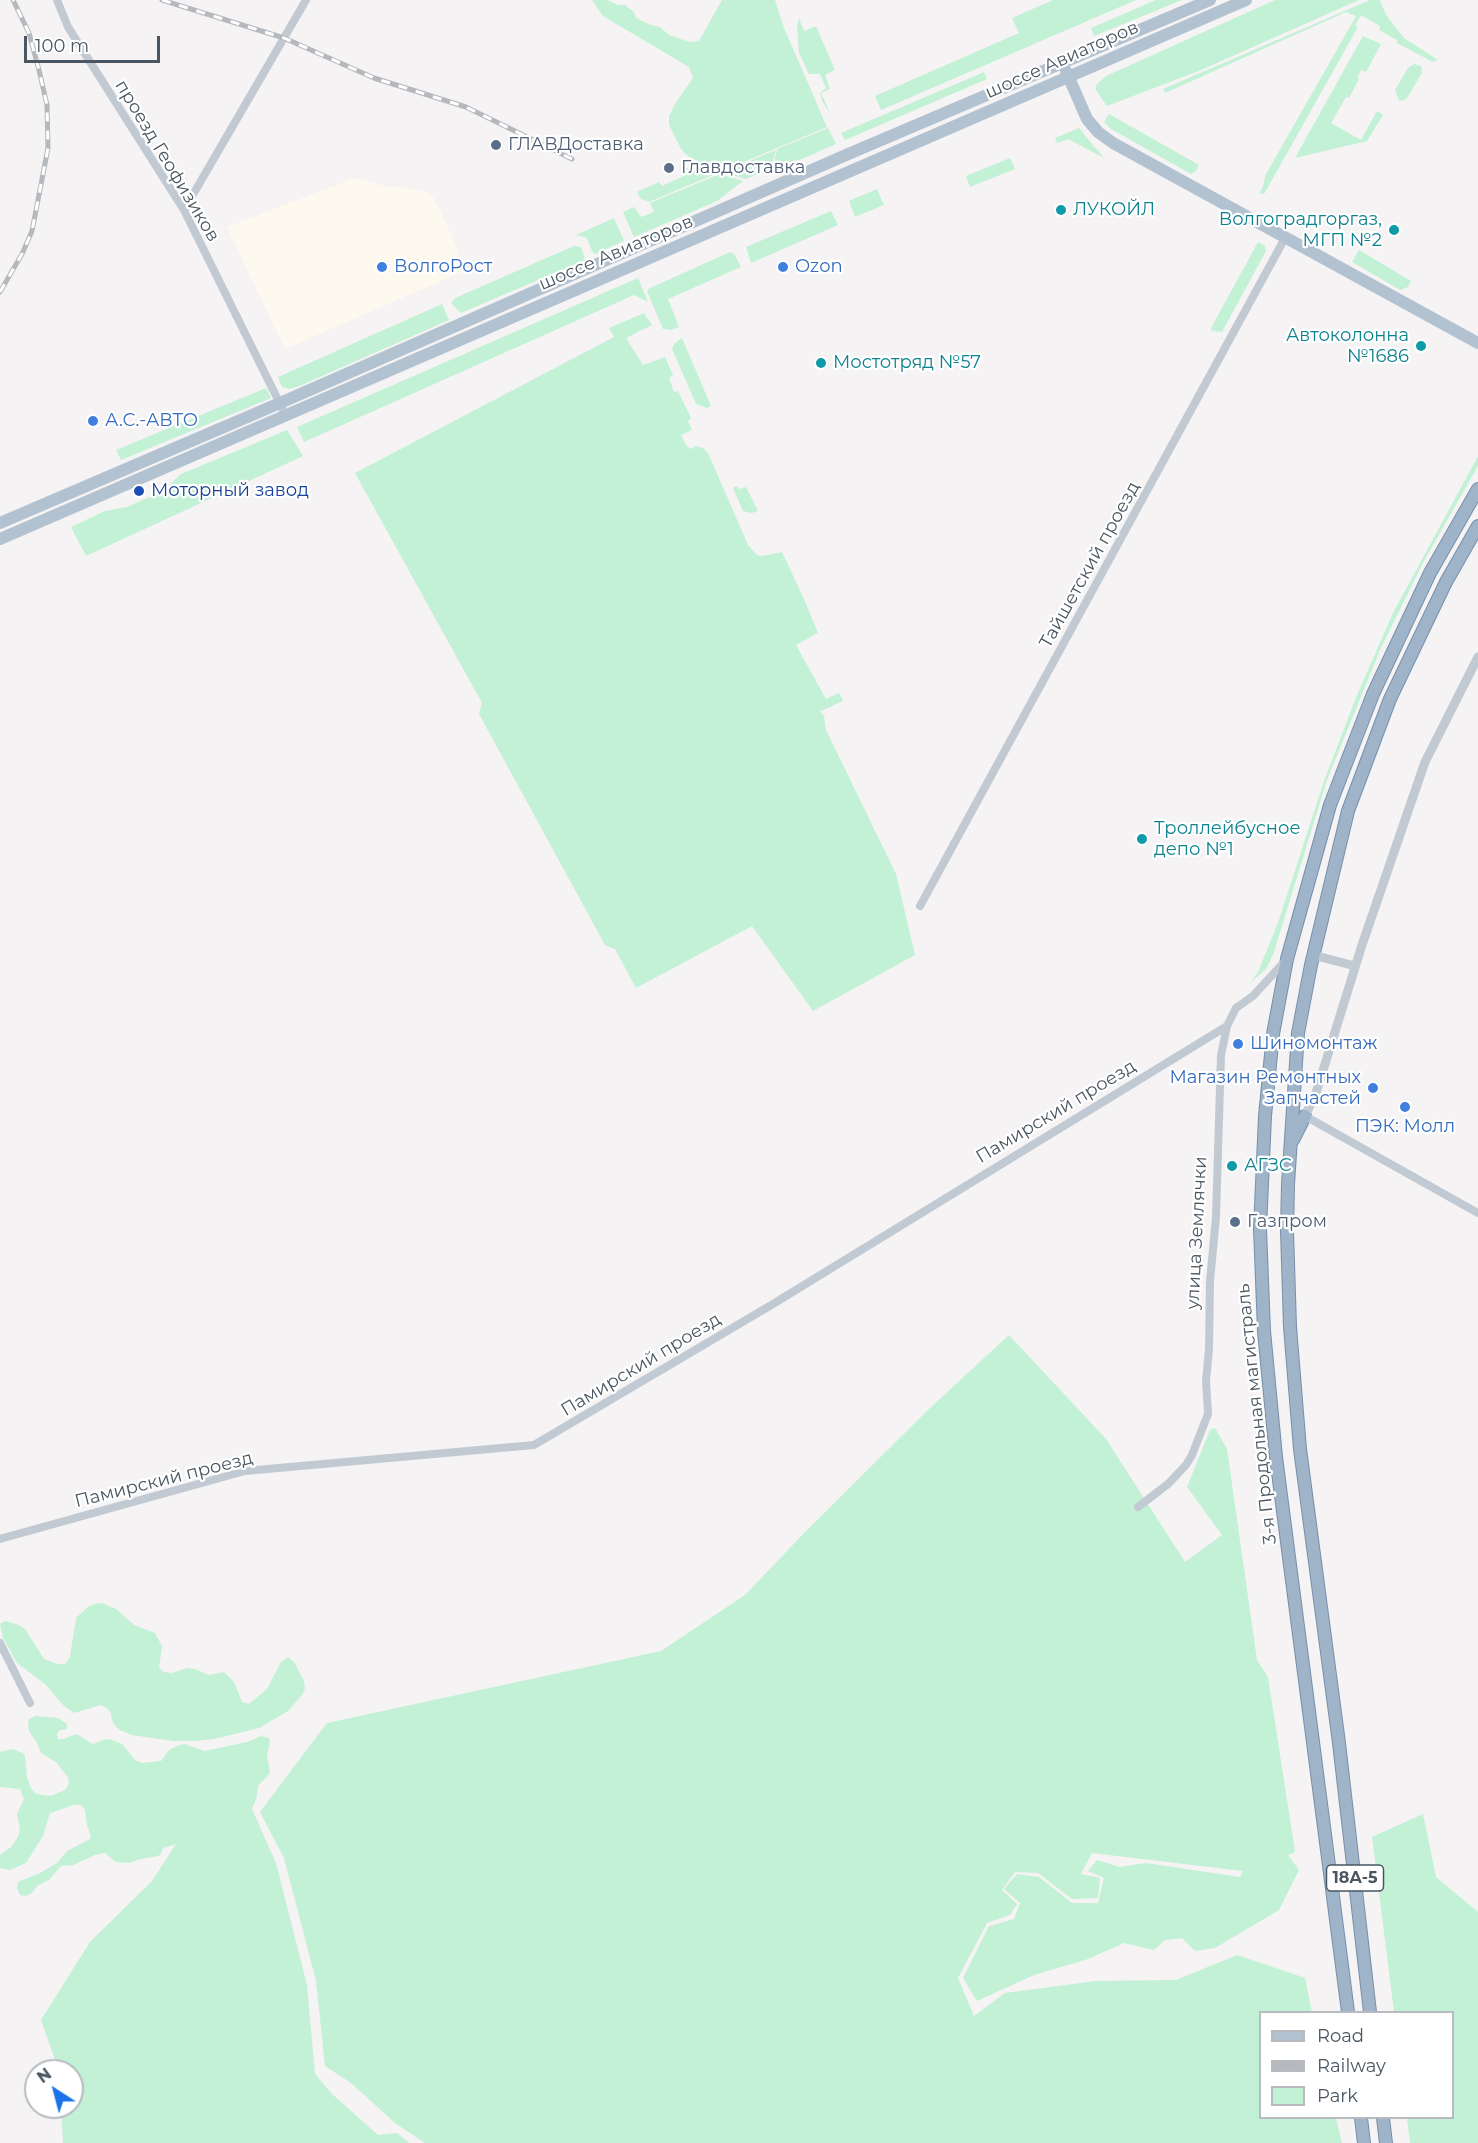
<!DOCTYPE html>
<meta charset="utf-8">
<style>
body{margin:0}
#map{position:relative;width:1478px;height:2143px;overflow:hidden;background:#f5f3f3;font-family:Montserrat,sans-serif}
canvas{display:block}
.legend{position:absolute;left:1259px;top:2011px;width:195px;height:108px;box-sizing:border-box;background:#fff;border:2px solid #b7bbc0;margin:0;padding:8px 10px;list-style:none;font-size:18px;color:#4a5661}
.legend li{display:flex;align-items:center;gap:12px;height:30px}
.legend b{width:30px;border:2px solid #b7bbc0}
.north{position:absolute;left:24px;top:2059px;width:60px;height:60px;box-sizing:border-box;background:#fff;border:2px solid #b7bbc0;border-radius:50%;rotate:324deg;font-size:16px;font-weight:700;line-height:24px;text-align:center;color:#4a5661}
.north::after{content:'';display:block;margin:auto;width:21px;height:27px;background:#1a73e8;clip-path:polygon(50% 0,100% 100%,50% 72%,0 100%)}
.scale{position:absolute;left:24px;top:36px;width:136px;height:27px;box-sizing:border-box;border:3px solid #4a5661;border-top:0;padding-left:8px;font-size:18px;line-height:21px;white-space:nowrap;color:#4a5661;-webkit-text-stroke:4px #fff;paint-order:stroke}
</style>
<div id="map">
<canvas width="1478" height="2143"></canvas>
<ul class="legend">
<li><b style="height:8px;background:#b3c2d1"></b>Road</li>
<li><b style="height:8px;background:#b5b8bd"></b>Railway</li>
<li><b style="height:16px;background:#c3f1d5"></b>Park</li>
</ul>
<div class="north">N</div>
<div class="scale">100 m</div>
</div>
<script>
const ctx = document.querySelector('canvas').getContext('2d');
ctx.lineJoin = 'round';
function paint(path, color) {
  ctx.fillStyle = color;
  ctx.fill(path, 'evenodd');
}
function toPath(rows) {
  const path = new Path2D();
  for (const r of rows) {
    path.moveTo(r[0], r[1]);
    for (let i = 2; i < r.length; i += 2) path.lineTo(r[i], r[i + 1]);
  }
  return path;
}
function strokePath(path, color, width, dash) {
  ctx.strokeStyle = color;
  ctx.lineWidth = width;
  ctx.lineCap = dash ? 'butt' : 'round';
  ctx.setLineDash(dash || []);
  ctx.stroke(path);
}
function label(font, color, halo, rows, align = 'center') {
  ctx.font = font + ' Montserrat,sans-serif';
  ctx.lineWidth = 4.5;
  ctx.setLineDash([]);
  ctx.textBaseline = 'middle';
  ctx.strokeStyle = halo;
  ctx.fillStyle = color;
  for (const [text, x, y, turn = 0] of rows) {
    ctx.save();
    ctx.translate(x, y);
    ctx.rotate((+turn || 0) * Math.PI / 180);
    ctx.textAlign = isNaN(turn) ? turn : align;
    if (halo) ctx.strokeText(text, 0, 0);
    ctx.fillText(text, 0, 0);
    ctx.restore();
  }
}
paint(toPath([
 [355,178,392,188,397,186,426,192,433,197,442,214,466,270,285,349,227,227]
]), '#fdf9ef');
paint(toPath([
 [592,0,607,0,618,5,625,5,634,12,636,18,651,25,660,27,669,35,689,42,699,41,722,0,775,0,784,28,827,127,649,202,641,199,637,192,659,182,662,186,686,175,683,169,699,165,698,161,689,157,681,149,669,125,669,116,675,104,693,78,689,67,603,16],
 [1053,0,1136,0,881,110,875,96,1019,33,1012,18],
 [1156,0,1182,0,1094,36,1091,28],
 [1275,0,1359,0,1201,70,1107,106,1096,90,1096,85,1106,76],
 [1370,0,1380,0,1386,15,1404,38,1438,60,1433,62,1397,43,1397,40,1379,30,1380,26,1361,15,1355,25,1358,27,1264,194,1259,193,1263,187,1265,176,1356,16,1346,12,1165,93,1163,89],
 [799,18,804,31,816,26,835,70,825,75,830,89,821,93,830,113,822,101,820,93,826,88,820,74,809,74,799,53,797,28],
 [1363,36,1381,44,1366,72,1361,70,1357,78,1359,79,1349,98,1346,97,1331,123,1361,140,1377,111,1383,115,1367,141,1295,158],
 [1414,64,1421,66,1422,73,1407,98,1403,101,1399,100,1395,90,1408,68],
 [984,72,987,79,845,140,841,133],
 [1109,114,1199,165,1196,171,1191,174,1111,129,1104,122],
 [828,128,836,144,802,159,773,167,777,149],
 [1079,128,1087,138,1104,158,1068,139,1057,143,1055,138],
 [776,150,771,168,746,179,723,172],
 [1010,158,1015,169,970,187,966,176],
 [720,174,743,181,717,201,634,237,623,212,634,207,641,217,654,212,650,203],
 [877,189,884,205,855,217,849,201],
 [831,211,838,225,751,263,746,247],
 [614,218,624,241,595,254,592,251,587,238,576,235],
 [1258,242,1265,246,1266,251,1222,332,1212,331,1211,328],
 [574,246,581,247,585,260,461,313,451,303,455,298],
 [1359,250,1411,281,1408,287,1400,290,1352,262],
 [730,252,734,254,741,267,668,299,679,327,671,330,663,329,647,291,648,289],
 [638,278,648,302,634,295,304,442,297,427],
 [442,304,449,320,297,387,289,389,282,387,278,377],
 [644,313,652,325,626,338,643,365,665,357,673,375,669,378,674,392,678,391,691,418,688,421,692,430,681,435,686,445,690,449,696,446,703,448,708,453,748,545,757,555,762,556,782,552,803,597,818,633,796,645,826,699,839,693,843,701,821,711,819,710,824,716,826,730,896,874,915,955,813,1011,752,926,636,988,615,949,605,945,479,714,482,703,355,473,614,337,609,328],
 [682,338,711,406,707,408,696,404,672,349,674,344],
 [266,388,271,398,121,460,116,450],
 [287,430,303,456,86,556,71,527,105,511,127,507,163,491,181,474],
 [1478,456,1478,466,1423,563,1380,650,1327,780,1273,955,1266,969,1250,983,1258,972,1279,920,1324,781,1357,695,1393,613],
 [736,486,740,489,746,487,758,511,752,513,743,511,733,488],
 [1009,1335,1106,1439,1185,1562,1222,1535,1187,1487,1210,1430,1215,1428,1227,1449,1257,1660,1268,1677,1295,1852,1288,1855,1299,1870,1279,1910,1215,1948,1195,1951,1182,1938,1165,1940,1154,1950,1124,1943,1088,1959,1034,1975,977,2001,963,1978,989,1926,1014,1919,1020,1903,1004,1889,1017,1874,1039,1877,1072,1903,1098,1903,1104,1878,1088,1871,1097,1860,1120,1867,1146,1863,1240,1877,1243,1871,1092,1853,1081,1874,1100,1878,1098,1898,1072,1899,1038,1873,1015,1872,1002,1890,1017,1904,1010,1915,987,1923,958,1978,974,2016,1005,1993,1096,1981,1176,1980,1237,1955,1305,1978,1312,2012,1260,2012,1260,2118,1336,2118,1342,2143,425,2143,395,2123,351,2083,325,2066,316,1981,284,1858,260,1812,327,1723,661,1651,745,1595,807,1530,930,1408],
 [102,1603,116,1609,134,1625,155,1633,162,1646,159,1668,164,1672,172,1673,187,1668,195,1669,209,1675,224,1672,234,1682,242,1702,249,1704,267,1689,281,1662,288,1657,294,1662,304,1681,305,1689,302,1695,288,1711,259,1728,214,1739,193,1741,173,1741,132,1735,120,1730,115,1726,112,1720,111,1713,107,1708,101,1705,74,1713,63,1705,45,1684,17,1663,3,1638,0,1624,5,1621,19,1625,25,1629,44,1659,57,1664,65,1664,70,1657,76,1618,88,1607,94,1604],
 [35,1716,58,1718,67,1724,67,1729,60,1730,57,1734,58,1739,64,1739,76,1734,93,1744,106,1739,112,1740,122,1744,135,1760,142,1763,161,1761,169,1750,179,1745,185,1744,205,1751,247,1742,261,1736,269,1738,270,1743,267,1755,270,1773,258,1786,257,1796,252,1809,276,1863,307,1985,315,2074,332,2094,378,2135,397,2133,409,2143,63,2143,61,2107,72,2107,72,2071,59,2071,41,2020,90,1942,152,1881,176,1844,163,1848,161,1854,158,1856,141,1859,128,1863,116,1862,105,1853,95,1855,73,1865,61,1866,49,1880,37,1886,33,1892,26,1896,20,1895,17,1888,18,1882,40,1873,57,1863,67,1851,90,1839,91,1836,87,1825,85,1810,81,1805,74,1805,50,1813,43,1836,26,1863,10,1870,0,1868,0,1855,11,1847,18,1837,20,1829,17,1814,24,1799,20,1789,0,1787,0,1752,13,1749,23,1753,25,1756,27,1778,31,1788,36,1794,51,1796,65,1790,69,1784,68,1778,57,1763,41,1753,37,1743,29,1731,28,1720],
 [1423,1814,1436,1877,1478,1912,1478,2143,1410,2143,1407,2118,1452,2118,1452,2012,1394,2012,1372,1837]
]), '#c3f1d5');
const trunk = toPath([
 [1293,1140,1305,1116],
 [1348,2012,1276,1457,1264,1331,1260,1229,1265,1116,1273,1034,1287,959,1330,805,1373,694,1430,573,1478,489],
 [1370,2012,1339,1743,1300,1449,1290,1327,1287,1231,1288,1184,1298,1033,1311,965,1348,811,1390,699,1446,582,1478,526],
 [1361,2118,1364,2143],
 [1383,2118,1386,2143]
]);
strokePath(trunk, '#7690ad', 14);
strokePath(toPath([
 [57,0,68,27,184,210,286,416],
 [184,210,306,0],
 [920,906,1285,238],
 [1305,1116,1478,1213],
 [1138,1507,1168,1484,1186,1465,1192,1455,1208,1414,1206,1381,1209,1349,1210,1281,1216,1217,1221,1055,1227,1026,1236,1008,1253,996,1286,960],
 [0,1539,245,1471,534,1445,773,1304,1227,1026],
 [0,1643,30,1703]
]), '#c1cad2', 8);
strokePath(toPath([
 [1313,955,1355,966],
 [1305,1116,1316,1093,1362,945,1425,762,1478,657]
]), '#c1cad2', 9);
strokePath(toPath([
 [1066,71,1087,119,1098,132,1113,143,1478,343],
 [0,523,280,403,846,155,1210,0],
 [0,539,1246,0]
]), '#b3c2d1', 12);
strokePath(trunk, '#9fb4c9', 12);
const rail = toPath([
 [162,0,284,38,374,78,466,107,572,159],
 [0,292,22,254,32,231,48,148,47,105,39,70,29,33,13,0]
]);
strokePath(rail, '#b5b8bd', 5);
strokePath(rail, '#fff', 3, [9]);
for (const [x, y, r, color] of [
 [496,145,6,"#5c6f8a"],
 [669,168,6,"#5c6f8a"],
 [1061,210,6,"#0f9aa8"],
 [1394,230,6,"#0f9aa8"],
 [382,267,6,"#3f7fe0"],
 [783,267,6,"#3f7fe0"],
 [1421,346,6,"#0f9aa8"],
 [821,363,6,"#0f9aa8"],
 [93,421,6,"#3f7fe0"],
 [139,491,6,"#1a4fb4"],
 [1142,839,6,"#0f9aa8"],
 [1238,1044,6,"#3f7fe0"],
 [1373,1088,6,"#3f7fe0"],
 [1405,1107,6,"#3f7fe0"],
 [1232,1166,6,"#0f9aa8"],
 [1235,1222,6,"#5c6f8a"]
]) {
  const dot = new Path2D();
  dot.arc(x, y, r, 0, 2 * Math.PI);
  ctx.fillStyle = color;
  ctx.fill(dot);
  strokePath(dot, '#fff', 2);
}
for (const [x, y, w] of [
 [1355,1878,57]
]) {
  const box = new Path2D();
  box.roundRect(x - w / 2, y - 13, w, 26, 4.5);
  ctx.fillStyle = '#fff';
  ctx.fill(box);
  strokePath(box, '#4a5661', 1.5);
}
label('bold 16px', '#4a5661', null, [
 ["18А-5",1355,1878]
]);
label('18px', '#4a5661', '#fff', [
 ["шоссе Авиаторов",1062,60,-24],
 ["проезд Геофизиков",167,161,59],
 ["шоссе Авиаторов",616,253,-23],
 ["Тайшетский проезд",1090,565,-61],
 ["Памирский проезд",1056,1112,-31],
 ["улица Землячки",1197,1233,-87],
 ["Памирский проезд",641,1365,-31],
 ["3-я Продольная магистраль",1257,1414,-96],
 ["Памирский проезд",164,1480,-14]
]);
label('18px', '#4e5e75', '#fff', [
 ["ГЛАВДоставка",508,145],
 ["Главдоставка",681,168],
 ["Газпром",1247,1222]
], 'left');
label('18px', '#0d838f', '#fff', [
 ["ЛУКОЙЛ",1073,210],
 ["Волгоградгоргаз,",1382,220,"right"],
 ["МГП №2",1382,241,"right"],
 ["Автоколонна",1409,336,"right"],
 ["№1686",1409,357,"right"],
 ["Мостотряд №57",833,363],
 ["Троллейбусное",1154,829],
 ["депо №1",1154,850],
 ["АГЗС",1244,1166]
], 'left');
label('18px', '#366cbe', '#fff', [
 ["ВолгоРост",394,267],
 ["Ozon",795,267],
 ["А.С.-АВТО",105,421],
 ["Шиномонтаж",1250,1044],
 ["Магазин Ремонтных",1361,1078,"right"],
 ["Запчастей",1361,1099,"right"],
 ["ПЭК: Молл",1405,1127,"center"]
], 'left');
label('18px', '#164399', '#fff', [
 ["Моторный завод",151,491]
], 'left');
</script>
